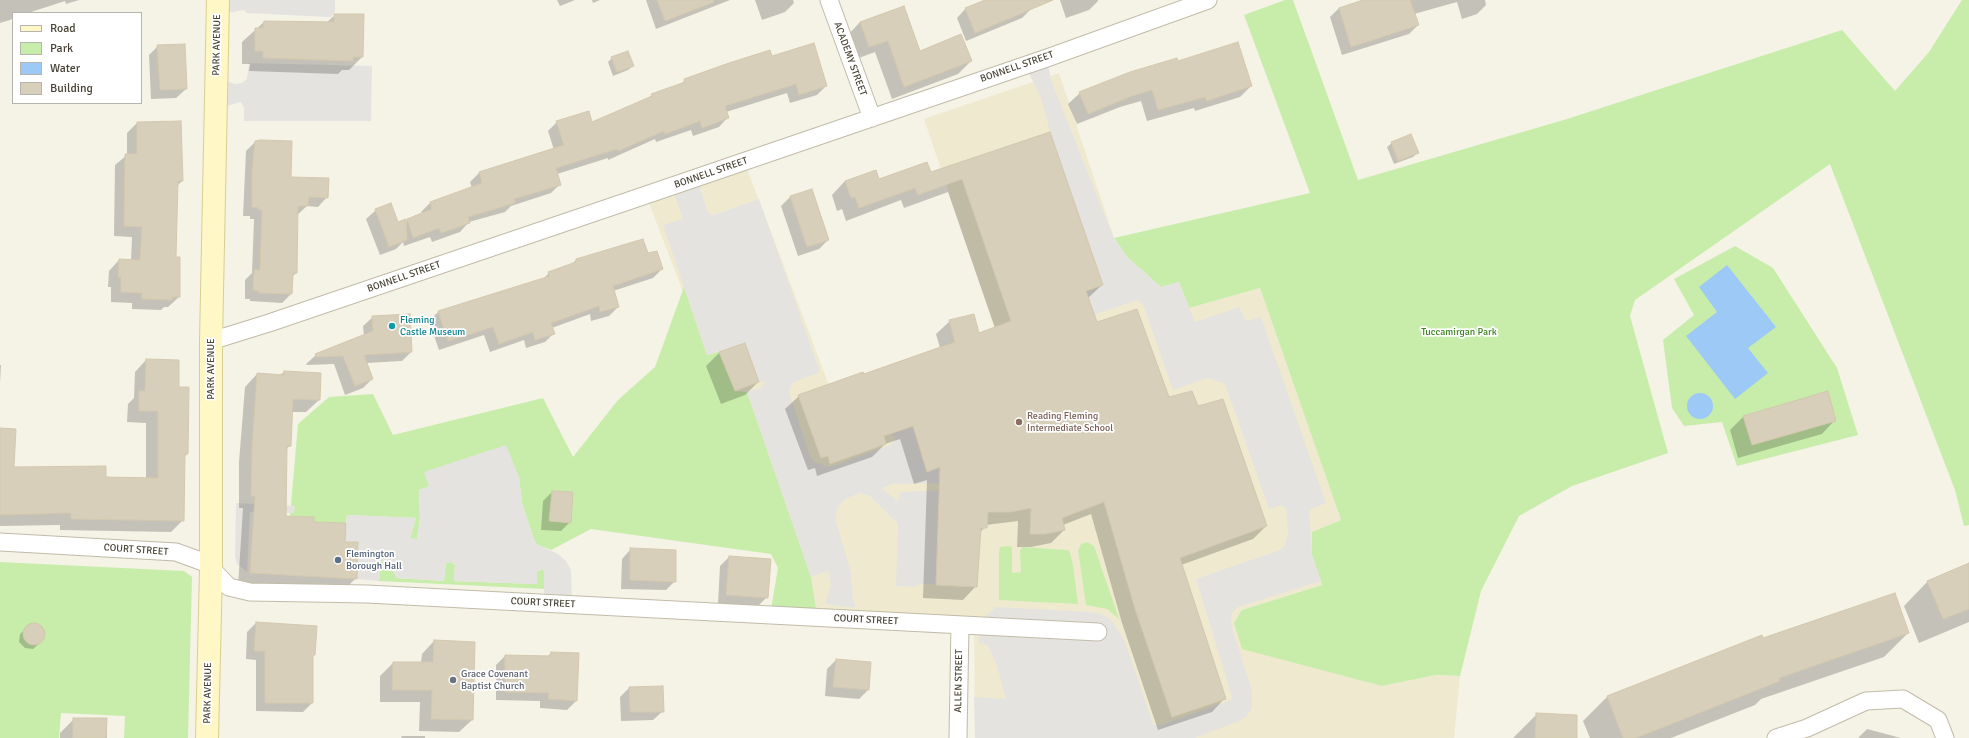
<!DOCTYPE html>
<style>
body{margin:0}
#map{position:relative;width:1969px;height:738px;overflow:hidden;background:#f5f2e6;font-family:Signika,sans-serif}
canvas{display:block}
.legend{position:absolute;left:12px;top:12px;width:130px;height:92px;box-sizing:border-box;background:#fff;border:1px solid #b6b4ae;margin:0;padding:5px 7px;list-style:none;font-size:12px;color:#484335}
.legend li{display:flex;align-items:center;gap:8px;height:20px}
.legend b{width:20px;border:1px solid #b6b4ae}
</style>
<div id="map">
<canvas width="1969" height="738"></canvas>
<ul class="legend">
<li><b style="height:5px;background:#fff7c6"></b>Road</li>
<li><b style="height:11px;background:#c8edab"></b>Park</li>
<li><b style="height:11px;background:#9dc9f7"></b>Water</li>
<li><b style="height:11px;background:#d8cfbb"></b>Building</li>
</ul>
</div>
<script>
const ctx = document.querySelector('canvas').getContext('2d');
ctx.lineJoin = 'round';
function paint(path, color) {
  ctx.fillStyle = color;
  ctx.fill(path, 'evenodd');
}
function toPath(rows) {
  const path = new Path2D();
  for (const r of rows) {
    if (r.length === 3) {
      path.moveTo(r[0] + r[2], r[1]);
      path.arc(r[0], r[1], r[2], 0, 2 * Math.PI);
      continue;
    }
    path.moveTo(r[0], r[1]);
    for (let i = 2; i < r.length; i += 2) path.lineTo(r[i], r[i + 1]);
  }
  return path;
}
function strokePath(path, color, width, dash) {
  ctx.strokeStyle = color;
  ctx.lineWidth = width;
  ctx.lineCap = dash ? 'butt' : 'round';
  ctx.setLineDash(dash || []);
  ctx.stroke(path);
}
function label(font, color, halo, rows, align = 'center') {
  ctx.font = font + ' Signika,sans-serif';
  ctx.lineWidth = 3.5;
  ctx.setLineDash([]);
  ctx.textBaseline = 'middle';
  ctx.strokeStyle = halo;
  ctx.fillStyle = color;
  for (const [text, x, y, turn = 0] of rows) {
    ctx.save();
    ctx.translate(x, y);
    ctx.rotate((+turn || 0) * Math.PI / 180);
    ctx.textAlign = isNaN(turn) ? turn : align;
    if (halo) ctx.strokeText(text, 0, 0);
    ctx.fillText(text, 0, 0);
    ctx.restore();
  }
}
paint(toPath([
 [1059,73,1114,238,1128,258,1161,287,1179,282,1189,308,1260,288,1341,520,1312,533,1312,555,1322,585,1242,610,1382,686,1436,675,1460,676,1454,738,975,738,974,618,798,616,707,355,646,195,744,161,829,385,863,372,864,374,994,327,924,119]
]), '#efeacf');
paint(toPath([
 [1285,0,1293,0,1358,180,1567,119,1842,30,1895,91,1929,52,1962,0,1969,0,1969,525,1964,526,1955,490,1830,164,1635,300,1630,316,1668,453,1572,486,1519,516,1481,591,1460,676,1436,675,1382,686,1242,649,1234,623,1242,610,1322,585,1312,555,1312,532,1341,520,1260,288,1189,308,1179,282,1161,287,1128,258,1114,238,1310,193,1244,15],
 [1735,246,1773,268,1837,368,1858,435,1737,466,1722,422,1684,426,1672,408,1663,340,1694,315,1674,279],
 [684,287,707,355,719,352,735,391,747,392,811,577,817,615,770,615,778,568,771,554,591,529,551,550,538,545,535,542,522,504,519,477,429,487,419,490,420,518,417,539,415,540,410,538,416,518,347,515,346,523,314,522,314,517,290,516,298,424,329,397,373,394,393,435,543,398,573,457,618,400,655,367],
 [1087,542,1094,546,1119,619,1107,609,1086,605,1078,550,1081,544],
 [1009,546,1012,547,1012,573,1021,572,1020,551,1022,547,1068,550,1070,553,1073,565,1078,604,999,600,999,552,1000,547],
 [384,560,388,562,397,578,444,581,446,563,451,562,455,565,454,581,537,584,537,572,542,569,544,571,544,589,379,581,380,563],
 [0,562,184,571,192,577,188,738,124,738,125,716,61,713,59,738,0,738]
]), '#c8edab');
paint(toPath([
 [218,0,335,0,335,11,331,17,247,13,244,10,233,12,217,12],
 [1047,58,1051,80,1113,236,1128,258,1161,287,1179,282,1195,322,1239,307,1246,321,1261,317,1326,503,1309,510,1312,555,1321,581,1238,607,1232,612,1231,624,1252,691,1252,708,1247,716,1239,721,1195,738,975,738,974,697,1006,699,996,663,988,646,983,643,979,644,978,618,984,618,996,607,1090,612,1101,614,1111,620,1124,639,1153,724,1156,725,1162,725,1231,700,1232,697,1196,579,1280,550,1284,547,1288,534,1286,509,1283,505,1269,509,1225,384,1208,378,1173,390,1143,304,1138,300,1094,315,1086,291,1103,285,1050,132,1041,98,1025,65],
 [249,63,372,66,371,121,244,121,244,108,241,102,216,109,217,78,235,84,242,83,247,79],
 [697,177,707,211,710,214,714,215,759,199,820,372,794,382,791,386,789,392,810,457,814,462,829,467,839,464,890,445,895,440,892,433,923,423,927,472,943,466,943,483,892,484,882,488,898,502,900,492,942,490,939,498,936,584,920,584,914,587,896,586,898,524,870,496,860,493,845,499,838,507,836,514,836,521,851,573,853,599,856,608,825,604,831,584,829,574,827,571,811,577,747,392,762,387,765,383,763,381,759,382,745,343,707,355,663,225,683,219,671,186],
 [506,445,519,477,522,504,535,542,538,545,558,554,566,561,571,570,572,605,544,603,544,571,542,569,537,572,537,584,454,581,455,565,451,562,446,563,444,581,397,578,388,562,384,560,380,563,379,581,357,579,357,542,345,542,347,515,416,518,410,538,417,539,420,518,419,490,429,486,424,472],
 [236,503,295,506,294,513,250,512,247,572,237,564,235,557]
]), '#e5e3df');
paint(toPath([
 [1727,265,1776,327,1748,348,1768,373,1735,399,1686,336,1717,312,1699,287],
 [1700,406,13]
]), '#9dc9f7');
paint(toPath([
 [0,0,79,0,66,4,65,1,28,13,13,13,13,18,10,20,0,23],
 [557,0,575,0,560,6],
 [592,0,600,0,593,3],
 [646,0,730,0,656,29],
 [755,0,793,0,794,3,785,12,762,20],
 [987,0,1027,0,1031,9,1022,18,966,41,957,18,966,8],
 [1060,0,1098,0,1098,1,1089,10,1066,18],
 [1367,0,1485,0,1486,5,1477,14,1462,19,1457,2,1414,14,1418,25,1409,34,1342,55,1330,17,1339,8],
 [335,15,362,57,349,70,342,70,338,74,249,71,250,64,242,64,242,42,264,22,326,23],
 [860,22,919,52,971,61,958,74,892,99,875,52,856,59,848,35],
 [158,46,186,89,176,98,151,99,149,55],
 [771,57,826,86,817,95,790,103,787,93,726,112,728,117,719,127,693,136,691,130,656,142,655,139,608,160,608,158,557,174,560,184,551,193,511,206,505,212,469,222,460,232,432,242,430,237,404,246,403,242,396,249,380,255,366,219,376,210,398,223,405,222,422,214,421,212,430,203,472,188,470,182,479,173,554,150,548,131,557,122,592,124,648,98,652,95,680,85,685,80],
 [612,58,633,66,628,70,613,76,608,62],
 [1177,62,1251,86,1240,97,1195,111,1194,108,1147,121,1141,101,1120,107,1077,124,1068,104,1080,93],
 [137,123,182,181,176,187,175,258,179,297,168,307,164,307,161,310,132,309,132,303,111,302,111,287,108,287,109,271,119,260,131,261,132,237,114,236,115,165,127,155,127,133],
 [1049,133,1102,285,1088,298,1096,323,1168,398,1197,408,1266,526,1253,539,1181,565,1225,698,1212,712,1158,730,1122,623,1091,514,1063,525,1064,530,1051,543,1031,547,1017,547,1018,521,986,525,979,534,976,586,963,600,923,598,927,480,914,484,900,439,885,444,872,457,817,476,815,468,808,470,785,409,799,396,940,348,936,334,950,321,979,334,995,328,948,192,904,208,901,200,846,221,842,209,837,211,832,195,845,181,875,171,878,181,930,173],
 [255,142,290,178,327,197,318,207,307,206,297,215,296,273,292,277,291,294,282,303,250,301,250,299,245,299,245,280,252,273,254,219,250,219,250,216,243,216,246,151],
 [1392,143,1417,153,1413,157,1394,164,1387,147],
 [811,190,828,240,819,249,798,256,781,206,790,197],
 [647,255,662,269,653,278,613,291,618,307,609,316,591,321,590,314,552,328,554,333,545,342,526,348,524,340,490,352,484,335,439,350,429,321,438,312,543,279,549,273,572,264,576,260],
 [373,317,411,352,402,361,366,363,372,379,363,388,345,395,334,364,307,365,306,364,316,355,364,336,363,326],
 [719,353,758,382,745,395,721,404,706,366],
 [146,360,178,388,187,454,184,457,183,520,171,532,60,530,60,525,0,526,0,429,13,468,105,478,146,479,146,423,127,422,128,404,134,398,135,372],
 [0,365,1,365,0,383],
 [284,372,320,374,319,400,306,412,292,412,290,446,286,449,285,517,313,523,344,543,356,578,343,591,238,586,243,508,239,508,239,462,245,387,257,374,280,375],
 [1743,417,1835,420,1822,434,1738,458,1730,430],
 [552,492,570,522,561,531,541,530,543,501],
 [631,549,675,581,666,590,621,589,622,559],
 [729,557,767,597,758,606,718,604,720,566],
 [1969,564,1969,622,1919,643,1904,606,1928,581],
 [256,623,314,654,312,656,312,703,303,712,256,711,256,660,246,659,247,632],
 [31,624,39,625,44,631,44,639,33,649,25,648,19,642,20,634],
 [1908,633,1884,657,1761,699,1755,705,1671,738,1590,738,1583,721,1607,697,1761,636,1763,640],
 [434,641,472,720,459,732,419,731,420,702,380,702,380,676,393,663,421,663,422,654],
 [551,653,576,701,567,710,540,708,540,701,496,700,496,665,505,656,547,657],
 [836,660,868,690,859,699,825,696,827,669],
 [629,688,663,711,653,720,621,721,620,697],
 [1536,715,1576,738,1513,738],
 [74,719,107,728,107,738,60,738,60,733],
 [1867,729,1901,738,1858,738],
 [402,736,425,736,425,738,401,738]
]), '#0003');
const building = toPath([
 [657,0,713,0,714,2,665,21,657,0],
 [985,0,1053,0,975,33,965,8,985,0],
 [1363,0,1410,0,1419,25,1351,47,1339,8,1363,0],
 [904,6,920,51,961,34,972,61,904,87,888,41,869,47,860,22,904,6],
 [334,14,364,14,363,57,353,57,353,61,263,58,263,51,255,51,255,28,263,28,264,21,334,22,334,14],
 [1238,42,1252,86,1207,101,1205,97,1158,110,1152,90,1132,96,1088,114,1079,92,1130,72,1177,58,1178,61,1238,42],
 [814,43,827,86,799,95,796,84,725,106,729,118,702,128,700,121,665,134,664,131,618,151,617,149,556,168,561,185,514,199,515,203,468,217,470,223,441,233,439,228,413,238,407,219,432,209,430,202,482,183,479,172,564,145,556,121,589,111,592,122,652,96,651,94,685,82,684,79,729,63,770,50,772,56,814,43],
 [185,44,187,89,160,90,157,45,185,44],
 [628,51,634,66,617,72,611,57,628,51],
 [181,121,183,181,178,181,176,257,180,257,180,297,172,297,172,300,142,299,142,293,121,292,121,277,118,277,119,259,140,260,142,227,124,226,125,154,137,154,137,122,181,121],
 [1050,132,1103,285,1086,291,1097,322,1137,309,1169,397,1192,391,1198,406,1223,399,1267,526,1180,558,1226,699,1172,717,1135,609,1104,502,1062,518,1065,530,1045,534,1030,534,1031,508,1010,512,988,512,987,528,981,528,977,587,936,585,940,467,927,472,913,426,884,436,886,444,830,464,828,456,821,458,798,395,863,372,864,374,955,342,949,320,974,314,979,333,1011,321,962,179,918,195,915,188,859,208,855,197,851,198,845,181,876,170,879,179,927,162,931,172,1050,132],
 [1411,134,1419,153,1398,161,1391,142,1411,134],
 [260,140,292,141,291,177,329,178,328,198,309,197,308,206,298,206,297,273,293,273,292,294,259,293,259,291,253,290,254,270,260,270,262,210,259,210,259,208,252,207,252,171,255,141,260,140],
 [812,189,829,240,807,247,790,196,812,189],
 [391,203,398,222,406,219,407,240,389,247,375,209,391,203],
 [643,239,648,253,657,251,663,269,613,286,619,307,600,312,599,306,551,323,555,334,535,340,533,332,499,344,493,327,448,341,438,311,550,276,548,272,576,262,576,259,643,239],
 [410,314,412,352,364,355,373,379,355,386,343,356,316,357,315,354,373,331,372,316,410,314],
 [745,343,759,382,735,391,719,352,745,343],
 [146,359,179,360,179,387,189,387,188,454,185,454,184,521,71,519,71,513,0,515,0,428,16,429,14,467,106,466,106,477,158,478,158,411,139,411,139,391,145,391,146,359],
 [284,371,321,373,320,400,293,399,291,446,287,446,286,516,314,517,314,522,346,523,345,542,358,542,357,579,250,573,255,496,251,496,252,449,257,373,284,375,284,371],
 [1828,391,1836,421,1752,445,1743,416,1828,391],
 [552,491,573,492,571,523,549,521,552,491],
 [630,548,676,550,676,582,630,580,630,548],
 [729,556,771,559,768,598,726,595,729,556],
 [1969,563,1969,609,1943,619,1927,581,1969,563],
 [1895,593,1909,633,1779,678,1780,681,1636,738,1623,738,1607,696,1762,635,1763,638,1895,593],
 [256,622,317,626,315,655,313,655,313,703,265,703,265,651,254,651,256,622],
 [34,634,11],
 [434,640,475,642,473,720,431,719,432,690,392,690,393,662,433,662,434,640],
 [551,652,579,653,577,701,548,699,549,693,505,692,505,655,550,656,551,652],
 [836,659,871,662,869,690,833,687,836,659],
 [663,686,664,712,630,712,629,687,663,686],
 [1536,713,1577,715,1577,738,1535,738,1536,713],
 [73,718,107,718,106,738,73,738,73,718]
]);
paint(building, '#d8cfbb');
strokePath(building, '#d3c8ad', 1);
const street = toPath([
 [829,0,872,118],
 [211,341,269,323,646,195,1047,58,1208,0],
 [0,542,176,552,206,563,229,587,250,592,367,594,1098,632],
 [958,738,960,625],
 [1776,738,1807,728,1866,701,1903,699,1938,720,1945,738]
]);
const secondary = toPath([
 [207,738,211,570,211,341,218,0]
]);
strokePath(street, '#c1bba8', 19);
strokePath(secondary, '#d8ce92', 24);
strokePath(street, '#fff', 17);
strokePath(secondary, '#fff7c6', 22);
for (const [x, y, r, color] of [
 [392,326,4,"#0f9aa8"],
 [1019,422,4,"#8d6e63"],
 [338,560,4,"#5c6f8a"],
 [453,680,4,"#6b7280"]
]) {
  const dot = new Path2D();
  dot.arc(x, y, r, 0, 2 * Math.PI);
  ctx.fillStyle = color;
  ctx.fill(dot);
  strokePath(dot, '#fff', 1.5);
}
label('10px', '#484335', '#fff', [
 ["PARK AVENUE",217,45,-89],
 ["ACADEMY STREET",850,59,70],
 ["BONNELL STREET",1017,67,-19],
 ["BONNELL STREET",711,173,-19],
 ["BONNELL STREET",404,277,-19],
 ["PARK AVENUE",211,369,-90],
 ["COURT STREET",136,550,4],
 ["COURT STREET",543,603,3],
 ["COURT STREET",866,620,3],
 ["ALLEN STREET",959,681,-89],
 ["PARK AVENUE",208,693,-89]
]);
label('10px', '#0d838f', '#fff', [
 ["Fleming",400,320],
 ["Castle Museum",400,332]
], 'left');
label('10px', '#3c8022', '#fff', [
 ["Tuccamirgan Park",1459,332]
]);
label('10px', '#785e54', '#fff', [
 ["Reading Fleming",1027,416],
 ["Intermediate School",1027,428]
], 'left');
label('10px', '#4e5e75', '#fff', [
 ["Flemington",346,554],
 ["Borough Hall",346,566]
], 'left');
label('10px', '#5b616d', '#fff', [
 ["Grace Covenant",461,674],
 ["Baptist Church",461,686]
], 'left');
</script>
